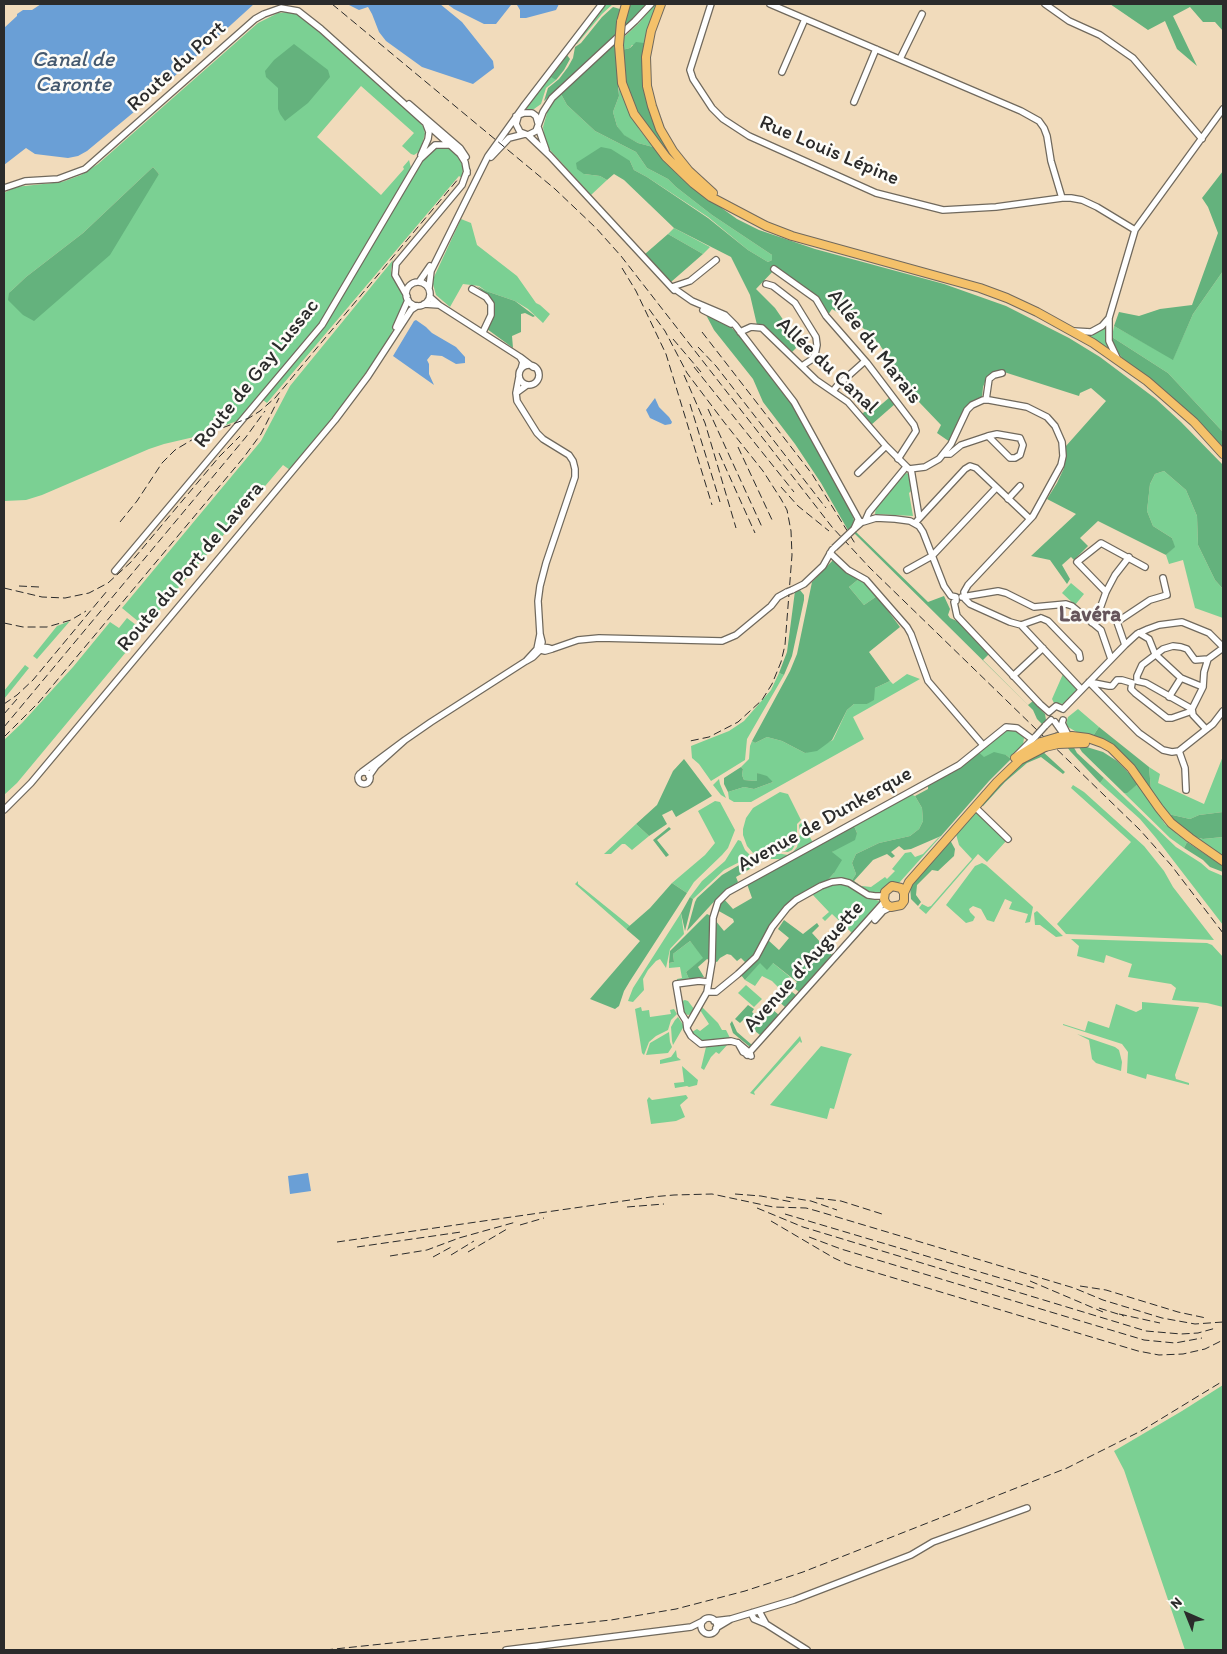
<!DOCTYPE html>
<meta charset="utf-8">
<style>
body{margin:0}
#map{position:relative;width:1227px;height:1654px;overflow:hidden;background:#f1dbbb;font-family:Itim,sans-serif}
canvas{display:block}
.frame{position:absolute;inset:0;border:5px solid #2b2b2b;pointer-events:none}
.north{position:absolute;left:1162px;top:1589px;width:50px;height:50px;-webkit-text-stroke:4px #fdfcf7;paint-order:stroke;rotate:316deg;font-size:14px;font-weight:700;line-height:20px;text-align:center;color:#2b2b2b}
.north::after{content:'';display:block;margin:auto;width:18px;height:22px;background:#2b2b2b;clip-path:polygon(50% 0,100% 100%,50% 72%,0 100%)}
</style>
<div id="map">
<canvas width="1227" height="1654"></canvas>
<div class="frame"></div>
<div class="north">N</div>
</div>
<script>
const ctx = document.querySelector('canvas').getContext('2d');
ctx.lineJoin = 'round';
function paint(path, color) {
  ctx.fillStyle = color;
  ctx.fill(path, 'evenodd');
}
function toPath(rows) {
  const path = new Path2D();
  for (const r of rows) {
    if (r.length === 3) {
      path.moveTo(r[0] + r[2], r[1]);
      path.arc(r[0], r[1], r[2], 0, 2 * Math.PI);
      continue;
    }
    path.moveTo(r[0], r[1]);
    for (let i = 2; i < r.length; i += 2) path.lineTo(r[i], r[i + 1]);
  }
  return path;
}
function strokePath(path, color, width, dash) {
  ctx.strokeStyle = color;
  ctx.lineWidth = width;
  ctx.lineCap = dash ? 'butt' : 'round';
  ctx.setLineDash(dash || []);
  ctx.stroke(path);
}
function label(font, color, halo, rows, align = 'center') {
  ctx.font = font + ' Itim,sans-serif';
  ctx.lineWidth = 5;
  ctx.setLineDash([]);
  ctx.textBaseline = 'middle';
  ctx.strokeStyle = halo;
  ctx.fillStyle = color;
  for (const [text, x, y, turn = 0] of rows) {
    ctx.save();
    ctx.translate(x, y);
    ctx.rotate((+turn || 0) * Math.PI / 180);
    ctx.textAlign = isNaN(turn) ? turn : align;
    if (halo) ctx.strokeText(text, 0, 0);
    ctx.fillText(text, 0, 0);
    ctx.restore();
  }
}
paint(toPath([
 [606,4,613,4,602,14,577,44,575,44],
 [655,4,658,4,646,45,632,45,630,48,622,50,623,38,639,23],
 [288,12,297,14,308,22,416,117,424,128,425,134,420,151,414,155,411,154,402,146,414,133,361,86,317,137,381,195,404,169,403,167,409,160,411,168,320,324,237,421,194,437,164,444,149,449,42,495,26,500,4,501,4,193,15,187,62,182,81,175,98,164,258,23,278,13],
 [153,167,159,174,9,293,26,277,83,233],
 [551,75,556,80,546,88,541,104,534,109,527,111,527,107],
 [619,83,627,106,639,129,653,147,638,143,623,135,617,126,613,112,619,96],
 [561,94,567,105,595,131,636,152,647,168,668,179,676,187,712,215,772,255,772,260,768,262,748,250,708,217,647,177,634,170,630,161,584,174,600,176,607,180,591,195,550,150,545,142,543,127,547,113,546,111,553,101],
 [441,146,451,148,459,157,463,168,462,178,459,176,267,403,263,400,328,321,423,159,435,148],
 [461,219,471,223,477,245,517,276,536,303,540,305,550,314,543,323,528,309,515,301,486,291,479,286,463,284,450,307,436,295,433,284,434,277],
 [674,228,710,247,703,254,668,234],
 [393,260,391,271,403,294,405,304,390,336,370,367,326,427,290,470,283,465,145,627,122,608,261,441,290,386],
 [1223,271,1223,432,1168,373,1112,337,1114,326,1173,359,1193,314],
 [1108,323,1111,351,1110,351,1085,334],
 [1164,471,1186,490,1197,516,1198,545,1215,580,1223,589,1223,618,1195,608,1183,560,1169,564,1166,555,1174,547,1172,538,1153,526,1147,511,1150,484,1155,474],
 [906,473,909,474,912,490,909,493,913,516,875,514,876,507],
 [860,578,877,596,864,605,849,587],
 [1071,583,1084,594,1075,605,1062,593],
 [127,618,140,628,141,634,17,783,4,795,4,740,22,723,73,667,110,622,119,628],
 [70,621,37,659,33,656,57,626],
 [25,665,29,668,4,699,4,691],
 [779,673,784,675,747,739,745,760,711,781,699,764,692,758,691,746,729,731,744,721,771,690],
 [907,674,920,679,853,717,864,739,751,802,734,802,729,799,728,792,744,787,754,789,773,782,757,773,757,781,744,780,742,775,743,769,741,767,749,759,750,746,752,741,755,743,767,737,782,741,805,753,833,740,847,710,854,704,867,704,875,688,890,681,893,684],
 [1063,674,1079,689,1064,704,1054,703,1052,699],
 [1078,709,1099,727,1093,736,1080,734,1068,727,1066,724,1068,717],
 [1006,728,1015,730,1024,738,1023,745,1011,759,1006,755,984,758,979,752],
 [1223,756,1223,812,1199,815,1190,819,1168,814,1151,790,1149,767,1160,774,1158,783,1204,804],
 [1104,778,1176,847,1201,863,1209,870,1223,876,1223,925,1156,838,1140,819,1100,783],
 [719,779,720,784,726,798,721,795,713,785],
 [1138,784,1165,824,1187,842,1184,848,1170,838,1124,793,1127,792],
 [1073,785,1084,792,1144,846,1164,871,1173,887,1214,940,1066,934,1057,924,1131,842,1071,788],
 [780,792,788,794,801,820,797,824,797,836,795,845,792,850,788,852,767,849,753,853,747,846,743,835,743,829,746,818,753,808],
 [910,794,915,796,922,808,923,821,919,829,910,836,879,843,856,854,852,863,856,874,851,882,827,881,834,873,832,852,857,833,854,826],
 [715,801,720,802,735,830,728,848,722,855,694,882,687,893,672,883,705,855,715,843,698,811],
 [975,810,1007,840,987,862,978,854,926,914,919,908,922,904,928,907,931,906,972,859,959,845,956,834],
 [802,822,812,841,812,843,782,859,768,859,756,855,764,851,788,855,793,852,797,847,800,834,799,825],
 [636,824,649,836,632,850,625,844,622,844,611,854,604,854],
 [941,836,899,883,887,885,879,894,867,892,860,888,862,886,871,887,885,877,887,879,895,871,892,869,905,853,911,852,915,857,923,854,938,838],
 [1195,837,1203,839,1223,837,1223,856],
 [738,840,741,841,745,850,751,856,724,870,693,899,690,897,702,881,725,861],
 [982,863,986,865,1031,905,1033,907,1030,922,1025,923,1028,914,1009,909,1012,902,1005,899,994,922,987,920,981,909,973,906,969,909,970,912,975,917,973,921,966,923,946,905,975,866],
 [578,881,578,884,630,926,626,929,575,884],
 [834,884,847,885,868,898,880,901,852,933,832,914,825,921,822,918,829,912,812,894],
 [1037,911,1063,936,1056,937,1040,925,1035,925,1034,913],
 [681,913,684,934,670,949,666,968,660,959,656,961,648,970,643,979,644,990,633,1002,628,1001,633,988],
 [1071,939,1207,943,1212,945,1223,957,1223,1007,1207,1003,1172,1000,1176,988,1171,984,1128,977,1132,964,1106,955,1104,963,1077,956,1079,946],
 [690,941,704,958,686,972,689,979,677,982,677,979,682,978,680,967,669,968,669,963,674,962,673,954],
 [760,962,773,963,790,977,779,988,772,981,762,976,755,986,745,980],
 [746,985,762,999,754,1007,738,993],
 [685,1000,688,1001,694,1009,691,1014,688,1015,684,1013,682,1004,682,1001],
 [1142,1002,1199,1007,1175,1075,1176,1079,1189,1083,1189,1085,1147,1074,1146,1079,1127,1073,1128,1052,1122,1044,1063,1025,1063,1024,1085,1031,1088,1021,1109,1028,1116,1004,1136,1012,1142,1009],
 [641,1007,642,1011,649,1010,650,1017,671,1014,670,1010,674,1009,677,1014,671,1020,668,1030,656,1036,649,1042,644,1055,642,1053,635,1009],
 [702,1007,718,1023,722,1030,726,1030,730,1038,702,1041,694,1035,692,1032,697,1029,700,1031,709,1024,700,1010],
 [678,1017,684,1026,673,1045,672,1041,671,1027,675,1020],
 [669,1032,670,1042,672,1047,668,1053,646,1055,650,1043],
 [1077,1034,1115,1047,1119,1050,1122,1062,1121,1071,1096,1063,1092,1059,1089,1040],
 [800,1036,802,1042,801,1043,800,1041,754,1092,755,1095,750,1093],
 [728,1044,719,1054,716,1052,711,1057,704,1070,701,1068,706,1047],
 [821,1046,852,1054,849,1058,834,1109,830,1108,827,1119,770,1105],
 [676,1050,677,1057,681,1060,660,1064,660,1060,671,1057],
 [682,1066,698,1080,697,1085,689,1087,687,1086,675,1088,674,1083,684,1082],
 [686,1095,688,1098,680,1105,685,1117,676,1121,651,1124,647,1100,649,1097,652,1100],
 [1223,1385,1223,1650,1185,1650,1124,1470,1114,1451,1182,1411]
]), '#7bd093');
paint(toPath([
 [632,4,648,4,624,28,627,8],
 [1110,4,1223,4,1223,31,1215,22,1203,22,1190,7,1173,16,1197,66,1177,49,1165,21,1148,30],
 [613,7,620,9,616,36,544,101,548,88,559,79,568,67,573,58,575,47,581,43,602,17],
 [636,42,644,43,646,45,648,102,678,165,648,129,631,99,626,82,622,50,630,48],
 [294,44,328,70,330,77,308,103,285,121,280,114,278,109,278,88,266,77,265,71,274,60],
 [615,44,619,96,613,112,617,126,624,135,638,143,653,147,678,175,695,189,737,219,759,230,815,249,944,284,1006,306,1069,338,1100,357,1156,399,1181,422,1223,465,1223,589,1215,580,1198,545,1197,516,1186,490,1164,471,1155,474,1150,484,1147,511,1153,526,1172,538,1175,547,1166,555,1098,521,1080,538,1088,546,1074,560,1071,557,1062,565,1070,579,1067,584,1050,560,1031,556,1076,514,1047,499,1057,483,1064,468,1066,446,1106,401,1091,388,1080,393,1079,396,1004,372,987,377,983,387,982,398,967,406,950,442,937,433,941,425,919,402,879,344,862,327,832,309,828,315,820,302,813,293,776,268,756,289,775,308,793,334,798,346,791,353,757,325,750,295,731,257,674,228,624,180,614,174,607,180,600,176,584,174,577,169,576,163,601,147,611,149,630,161,634,170,647,177,708,218,748,250,768,262,772,260,772,255,712,215,676,187,668,179,647,168,636,152,595,131,567,105,561,94],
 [567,55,570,59,564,70,556,80,551,77],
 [153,167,159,174,110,255,34,321,23,315,8,300,9,293,26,277,83,233],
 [1223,171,1223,271,1193,314,1173,360,1114,326,1119,312,1139,316,1160,309,1192,305,1218,233,1208,207,1202,198],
 [668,234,703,254,671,282,645,254],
 [477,286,486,291,515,301,535,316,533,317,525,313,521,314,521,332,512,336,513,348,487,329,493,302],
 [705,313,723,321,740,335,790,401,849,506,854,520,853,528,849,532,821,483,795,444,763,402,753,379,714,330],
 [1112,337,1168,373,1223,432,1223,447,1166,393,1122,358,1113,345],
 [890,397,895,404,871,425,862,414,872,405,876,409],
 [855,531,928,602,944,596,950,609,948,615,950,618,957,621,989,654,983,660,1028,705,1033,701,1045,714,1046,720,1043,725,1037,719,1033,710,853,532],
 [833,560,860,578,849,587,864,605,877,596,900,627,869,652,890,681,875,688,874,700,867,704,854,704,847,710,832,740,817,751,805,753,782,741,767,737,755,743,752,741,790,671,797,654,812,582],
 [800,590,804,595,804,600,792,656,784,675,779,673,787,652,795,591],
 [1099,727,1149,767,1151,790,1139,772,1129,760,1120,752,1093,736],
 [1065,744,1072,744,1077,753,1104,778,1100,783,1070,751],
 [1077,744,1103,752,1117,761,1126,770,1138,784,1127,793,1124,793,1082,752],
 [1041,750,1065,772,1063,774,1041,757,1027,763,1005,782,983,806,981,804,1016,767],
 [979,752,984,757,994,752,1006,755,1011,759,989,781,941,836,911,849,904,850,899,846,891,852,895,856,892,858,887,854,873,860,854,881,858,884,856,886,851,882,856,874,852,863,856,854,879,843,910,836,919,829,923,821,922,808,915,796,928,789,928,784],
 [684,759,712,796,676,817,672,810,662,815,667,824,649,836,636,824,657,805,673,771],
 [741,767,743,769,742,775,744,780,757,781,757,773,767,776,773,782,754,789,744,787,728,792,724,784,724,778],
 [1223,812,1223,837,1203,839,1195,837,1180,826,1168,814,1190,819,1199,815],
 [854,826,857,833,855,840,832,852,842,860,834,873,827,881,793,900,748,963,746,963,741,958,737,961,731,955,727,954,720,958,717,962,714,961,715,920,724,931,734,922,733,919,717,910,723,898,733,909,752,898,747,884],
 [669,827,671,829,657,840,669,855,666,857,653,840],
 [950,840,955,849,954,856,938,871,932,870,917,885,916,895,921,902,918,906,911,899,910,886],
 [1187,842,1223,866,1223,872,1210,867,1203,860,1184,848],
 [753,857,762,862,736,877,738,882,721,894,687,931,695,902,697,898,722,875],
 [672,883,687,893,630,981,624,991,619,1006,615,1009,590,999,640,941,626,929,650,908],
 [690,897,693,899,685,931,681,913],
 [707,914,711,916,711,961,707,959,698,967,704,977,689,979,686,972,703,958,690,941,673,954,674,962,669,963,670,951],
 [784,920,803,934,817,923,819,926,812,933,832,955,799,992,793,987,797,982,773,963,767,970,760,963,745,980,741,975,761,952,768,940,779,950,789,938,778,929],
 [792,992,796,995,785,1007,776,999,778,998,782,1002],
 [748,1005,754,1009,752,1012,756,1016,760,1013,765,1018,773,1010,779,1015,752,1046,750,1047,733,1033,730,1024,732,1021,737,1032,752,1045,760,1035,750,1027,753,1023,746,1017,740,1023,735,1019]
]), '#64b27d');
paint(toPath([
 [41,4,254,4,146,102,87,151,78,156,68,158,35,154,26,148,4,165,4,28,17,16,17,14,23,10,32,10],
 [347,4,440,4,462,22,493,61,494,68,473,84,422,67,386,41,379,32,372,14,368,7,359,10],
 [447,4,559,4,556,10,526,18,520,18,520,10,517,5,511,5,496,24,484,24,454,9],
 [416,320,426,327,432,333,456,347,465,357,465,363,456,364,442,356,431,355,427,360,429,364,429,374,434,385,393,356,414,321],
 [655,398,659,407,669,417,672,422,671,424,665,425,650,418,646,410],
 [308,1173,311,1191,290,1194,288,1176]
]), '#6a9fd6');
const minor = toPath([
 [711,4,690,70,693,79,712,108,723,119,749,136,876,193,943,210,996,207,1062,198,1071,198,1082,200,1097,207,1135,230],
 [770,4,1021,111,1039,121,1044,128,1047,136,1051,161,1062,198],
 [1045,4,1069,21,1100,35,1133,58,1202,139],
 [900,59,922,14],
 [782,72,805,19],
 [854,102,876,49],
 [409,104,460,148,466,157],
 [516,116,524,113,532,113,536,116,538,123],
 [518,117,516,124,520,132,528,135,536,131,543,112,552,98,635,21,651,4],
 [538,127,546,150],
 [528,135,550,156,674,290],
 [421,155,428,139,429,132,426,124],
 [491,157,509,138,525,134],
 [4,188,25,181,58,179,85,169,255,19,264,14,281,8,298,11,321,29,460,154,465,162,467,173],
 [774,269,816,299,826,316,867,363,914,425,916,431,898,459],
 [419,282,430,266],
 [418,294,12],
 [766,284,773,286,795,303,816,337,817,345,815,355,811,360,802,366],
 [672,287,692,301,725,315,735,325,794,402,860,522,863,522,876,518,895,519,910,521,919,526,923,532,944,586,951,596,956,597,956,601,954,602,957,616,1040,704,1049,712],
 [672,287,690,281,716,260],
 [429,288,431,271,488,156,523,107,602,4],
 [472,289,486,297,491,304,491,315,483,332],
 [407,296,395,275,396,264,462,185,467,171],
 [424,304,439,305,430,297],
 [439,305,520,357],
 [703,310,731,324],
 [396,327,408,300],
 [1074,331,1091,332,1102,326,1109,318],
 [740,332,751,327,762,328,816,380,848,402,886,446,909,469,925,467,939,459,951,444,967,410,972,405,983,400,989,400,1027,407,1047,417,1055,426,1062,442,1063,456,1061,465,1033,516,968,585,964,592,965,599,970,604,1010,622,1021,625,1041,618],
 [1117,358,1109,341,1109,318,1135,230,1223,109],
 [529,375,10],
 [521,369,523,362,520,357,533,367],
 [519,377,516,393,527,385],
 [833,391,837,386,865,361],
 [516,393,517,401,537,433,543,439,569,455,573,461,575,469,575,477,546,563,540,586,538,601,540,634],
 [986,400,989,379,994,375,1002,373],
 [945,454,950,454,961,445,988,436,1010,458,1015,458,1020,455,1023,445,1020,438,997,434,988,436],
 [911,469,919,517],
 [858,473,886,446],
 [1008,499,1020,486],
 [858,520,854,529,862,522],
 [865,521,869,512,906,467],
 [915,523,965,469,970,466,976,468,1030,519],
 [830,553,848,570,866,580,907,627,911,634,928,681,983,745],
 [907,570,932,556,996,488],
 [115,571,322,325,420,159,435,145,449,145],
 [792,590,804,584,823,566,832,550],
 [1106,592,1077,562,1101,543,1145,567],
 [962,597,998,591,1006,593,1034,607,1066,604,1072,606,1101,630,1111,659],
 [1041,618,1048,621,1079,653,1080,658],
 [1092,623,1097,617,1106,592,1115,575,1129,557],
 [1021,625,1081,689],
 [1139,633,1149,639,1155,654,1181,678,1203,687],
 [540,634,542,642,540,650,533,657,526,661,537,649,540,634],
 [1125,645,1117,622,1150,600,1167,595,1163,578],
 [541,647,549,648,552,649,545,651,537,649,541,647],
 [552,649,578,640,599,638,722,641,736,635,771,606,778,597,787,592],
 [1013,676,1043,648],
 [1137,681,1137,676,1142,665,1163,649,1173,646,1181,647,1187,649,1195,660,1208,659,1223,648],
 [1137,681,1146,683,1192,709],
 [1089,682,1139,733,1163,750,1172,752,1179,751],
 [1089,682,1109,686,1112,686,1117,680,1122,680,1132,683],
 [1132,683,1131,689,1135,693,1167,718,1172,718,1192,711],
 [1169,697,1181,678],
 [1063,709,1125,645,1137,634,1148,629,1159,625,1182,622,1209,633,1223,647],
 [1049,712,1056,706,1063,709],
 [1063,720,1062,723,1067,733,1064,739],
 [1055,722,1067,739],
 [1045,726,1051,720],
 [1206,729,1193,715,1192,709,1203,687,1204,672,1208,659],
 [405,740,431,722,526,661],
 [1179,751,1213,724,1223,711],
 [1179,751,1185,768,1186,790],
 [1017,755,1035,737],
 [362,772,405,740,376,766,369,776],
 [364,778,6],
 [975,807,1008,839],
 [4,810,31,783,335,420,368,376,411,310,417,306],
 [875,920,883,911,891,907],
 [708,982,699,981,676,984,681,1013,686,1021,687,1029,691,1036,701,1044,731,1041,738,1043],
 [707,992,716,992,738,974,756,957,772,927,787,908,796,900,821,886,832,882,841,881,849,883,868,895,875,896,884,896],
 [687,1027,707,992,712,962,713,918,718,902,728,892,959,765,1006,727,1017,728,1032,739],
 [738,1043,750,1053,751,1056,743,1052,738,1043],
 [747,1055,885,901],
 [751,1613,754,1619,766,1624,759,1611],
 [709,1626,8],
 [731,1619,794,1600,911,1555,933,1542,1027,1508],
 [714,1621,731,1619,716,1628],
 [766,1624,807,1650],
 [506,1650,691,1627,703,1621]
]);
const major = toPath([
 [661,4,651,31,646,57,647,86,652,106,660,129,673,151,689,171,713,193],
 [621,22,626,4],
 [619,45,622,83,634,114,666,157,693,183,711,197,766,226,792,236,980,288,1007,298,1037,312,1093,343,1147,381,1194,422,1223,454],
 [1058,737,1072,736,1088,738,1102,743,1111,748,1131,768,1159,808,1171,823,1190,838,1223,861],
 [1058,744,1085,743],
 [1015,758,1041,742],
 [904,893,901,888,892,886,885,892,884,899,886,904,891,907,901,905,904,901,904,893,909,882,997,782,1020,760,1045,747]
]);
strokePath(minor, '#70695d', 8);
strokePath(major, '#70695d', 10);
strokePath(minor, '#fff', 5.5);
strokePath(major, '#f4c16a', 8);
strokePath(toPath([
 [332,4,555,189,596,228,621,256,832,527,870,568,1140,830,1171,865,1223,933],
 [622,268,636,291,666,354,712,505],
 [649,309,665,331,687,373,724,422,763,471,781,499,787,510,791,531,792,555,785,645,781,662,772,684,762,700,738,722,709,737,690,741],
 [702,332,812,474,856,545],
 [673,339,701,372],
 [698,347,716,366,826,508],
 [694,367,794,492],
 [684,375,705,423,736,528],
 [690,404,720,502],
 [708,409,762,527],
 [738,447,773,522],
 [719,453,755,533],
 [781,487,798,506,829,531],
 [120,522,137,501,162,463,175,450,195,438,249,418,260,411,275,398,459,178],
 [19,586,39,587],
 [4,588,42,597,65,598,89,593,108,583,131,562,219,457,240,436],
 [4,623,23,627,47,627,71,620,86,611],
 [4,704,17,695,33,680,107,591],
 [4,714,17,699],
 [4,727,246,437,265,411],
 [4,737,38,703,244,457,261,434,279,398],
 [735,1194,761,1196,792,1202],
 [786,1197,811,1201,837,1210],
 [816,1198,841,1201,882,1214],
 [627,1207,664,1204],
 [757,1208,803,1227,1146,1331,1181,1334,1198,1333,1216,1328],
 [785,1214,1037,1289],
 [771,1221,834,1258,847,1264,1138,1351,1159,1355,1183,1354,1205,1349,1223,1340],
 [520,1225,544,1218],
 [809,1237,841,1249,1144,1340,1175,1343,1202,1338],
 [337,1242,651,1197,674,1195,712,1194,773,1207,806,1208,817,1211,1074,1288,1103,1300,1162,1318,1195,1324,1223,1322],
 [357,1247,461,1232],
 [468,1252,507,1229],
 [451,1255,474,1241],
 [390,1256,427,1250,459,1238,516,1222],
 [433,1257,453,1246],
 [1030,1281,1103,1312],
 [1080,1286,1106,1290,1178,1312,1206,1318],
 [1099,1308,1124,1316],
 [1119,1314,1160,1323],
 [325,1650,611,1620,676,1609,745,1591,803,1572,1067,1468,1141,1431,1223,1381]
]), '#2b2b2b', 1, [8, 4]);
const minorBridge = toPath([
 [834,548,854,529],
 [787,592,792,590],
 [1036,736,1045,726]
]);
const majorBridge = toPath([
 [619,45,621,22],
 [1041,742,1058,737],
 [1045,747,1058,744]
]);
strokePath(minorBridge, '#70695d', 8, []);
strokePath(majorBridge, '#70695d', 10, []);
strokePath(minorBridge, '#fff', 5.5);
strokePath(majorBridge, '#f4c16a', 8);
label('21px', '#2b2b2b', '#fdfcf7', [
 ["Route du Port",177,67,-42],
 ["Rue Louis Lépine",829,151,23],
 ["Allée du Marais",874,347,52],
 ["Allée du Canal",827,366,43],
 ["Route de Gay Lussac",257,374,-51],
 ["Route du Port de Lavera",191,567,-50],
 ["Avenue de Dunkerque",825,820,-29],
 ["Avenue d'Auguette",804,967,-48]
]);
label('italic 22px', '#44596f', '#fdfcf7', [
 ["Canal de",73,60],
 ["Caronte",73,85]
]);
label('bold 22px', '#66555b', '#fdfcf7', [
 ["Lavéra",1090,615]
]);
</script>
